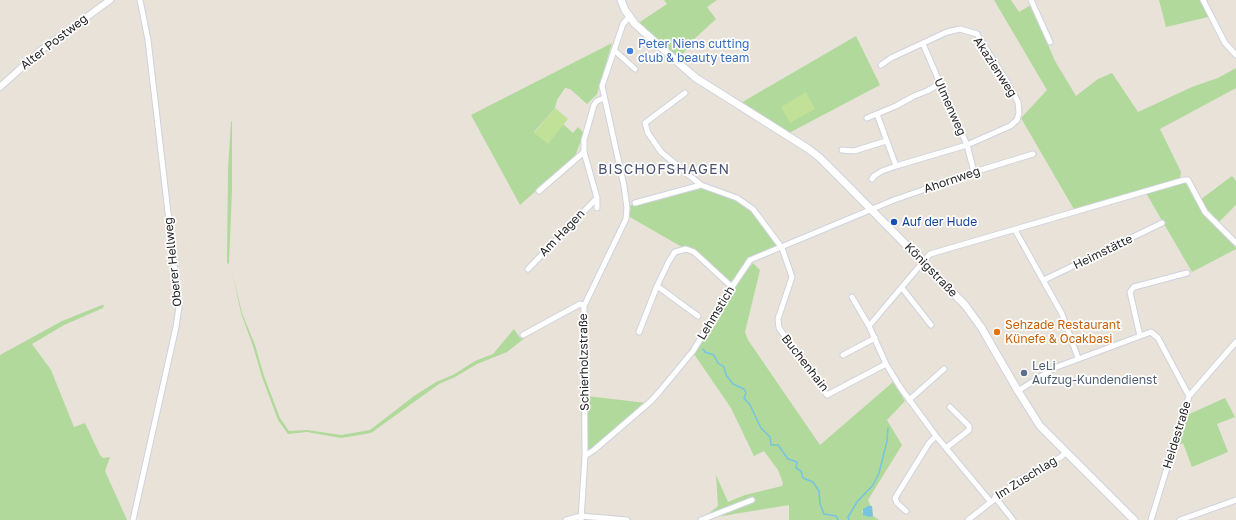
<!DOCTYPE html>
<meta charset="utf-8">
<style>
body{margin:0}
canvas{display:block;background:#e8e2d9}
</style>
<canvas width="1236" height="520"></canvas>
<script>
const ctx = document.querySelector('canvas').getContext('2d');
ctx.lineJoin = 'round';
function paint(path, color) {
  ctx.fillStyle = color;
  ctx.fill(path, 'evenodd');
}
function toPath(rows) {
  const path = new Path2D();
  for (const r of rows) {
    path.moveTo(r[0], r[1]);
    for (let i = 2; i < r.length; i += 2) path.lineTo(r[i], r[i + 1]);
  }
  return path;
}
function strokePath(path, color, width, dash) {
  ctx.strokeStyle = color;
  ctx.lineWidth = width;
  ctx.lineCap = dash ? 'butt' : 'round';
  ctx.setLineDash(dash || []);
  ctx.stroke(path);
}
function label(font, color, halo, rows, align = 'center') {
  ctx.font = font + ' "Golos Text",sans-serif';
  ctx.lineWidth = 3.5;
  ctx.setLineDash([]);
  ctx.textBaseline = 'middle';
  ctx.strokeStyle = halo;
  ctx.fillStyle = color;
  for (const [text, x, y, turn = 0] of rows) {
    ctx.save();
    ctx.translate(x, y);
    ctx.rotate((+turn || 0) * Math.PI / 180);
    ctx.textAlign = isNaN(turn) ? turn : align;
    if (halo) ctx.strokeText(text, 0, 0);
    ctx.fillText(text, 0, 0);
    ctx.restore();
  }
}
paint(toPath([
 [664,0,717,0,707,7,716,19,691,42,678,62,637,24,667,4],
 [994,0,1011,0,1019,12,1031,5,1055,61,1076,96,1098,79,1112,73,1138,112,1192,87,1218,78,1236,68,1236,88,1160,129,1181,172,1180,179,1075,211,1021,118,1047,90],
 [1159,0,1204,0,1212,16,1166,27],
 [856,36,880,85,787,134,739,104],
 [612,43,597,94,587,104,570,89,565,88,557,100,555,108,534,132,548,143,563,124,573,133,578,127,584,133,575,156,520,205,471,115],
 [232,121,232,189,229,264,227,263,228,169,231,122],
 [1232,176,1236,181,1236,205,1218,223,1200,200],
 [1182,182,1187,184,1200,208,1235,245,1236,249,1192,272,1146,193],
 [701,186,737,199,749,207,778,246,749,259,730,283,695,251,682,247,628,216,629,206],
 [753,263,760,270,745,332,748,340,820,445,893,382,905,401,887,420,902,445,868,500,871,506,866,507,862,511,863,514,873,516,879,520,789,520,789,505,710,518,708,514,718,506,716,475,728,502,745,495,782,486,783,483,778,470,764,451,754,456,731,408,694,354,734,287],
 [232,271,242,313,255,345,264,376,280,418,289,431,307,430,341,435,370,430,414,396,436,382,453,375,475,361,493,354,514,329,520,338,531,333,507,352,477,364,455,377,439,384,371,433,341,438,307,432,288,434,278,420,262,377,253,346,241,313],
 [102,305,104,305,103,308,64,325,32,344,51,370,74,427,85,423,100,455,103,458,110,457,105,471,127,520,0,520,0,355,62,321],
 [586,396,621,400,646,403,590,450,587,448],
 [1225,398,1235,417,1217,424,1228,452,1192,467,1183,443,1178,445,1187,415]
]), '#b0d99b');
paint(toPath([
 [806,92,815,109,790,123,781,107],
 [555,108,568,119,548,144,534,133]
]), '#c1e098');
paint(toPath([
 [872,506,873,516,870,517,863,515,863,509,868,506]
]), '#76c4e0');
strokePath(toPath([
 [703,349,705,352,714,355,718,363,724,367,726,375,733,384,744,389,746,393,744,398,750,405,761,428,770,437,771,445,778,445,788,459,797,462,796,468,801,471,803,478,813,482,819,491,820,504,824,514,836,516,838,520],
 [849,520,848,517,857,502,873,485,879,473,887,441,888,428]
]), '#76c4e0', 1.5);
const minor = toPath([
 [1031,0,1050,42],
 [1203,0,1225,43,1236,55],
 [923,44,967,145,974,172],
 [614,50,635,69],
 [685,93,645,123,648,133,661,152,701,185,737,198,753,209,782,248,792,277,778,319,779,328,827,395,886,364],
 [877,114,896,166],
 [867,118,896,106,914,96,927,91,939,84],
 [842,150,854,151,886,141],
 [872,179,874,176,882,171,896,166,967,145,1010,126,1017,120,1019,113,1018,102,1006,80,977,34,960,29,947,32,891,58,881,65],
 [539,191,584,152],
 [635,203,701,185],
 [597,208,597,198,584,152,584,140,594,105,597,101,604,98],
 [1015,230,1062,314,1078,358],
 [528,269,597,198],
 [1044,280,1162,223],
 [657,286,698,316],
 [902,288,931,325],
 [852,297,869,326],
 [639,332,657,286,669,261,675,252,686,249,694,252,732,287],
 [523,335,580,304,584,306],
 [1140,336,1130,292,1134,287,1187,273],
 [843,355,875,338],
 [1018,391,1054,368,1151,332,1158,338,1189,396],
 [909,400,944,369],
 [946,448,969,430,969,426,950,407],
 [585,456,594,450,651,401,660,391,693,351,732,287,750,260,894,200,974,172,1033,154],
 [995,497,1013,520],
 [990,501,936,436,900,387,886,364,869,326,923,262,930,254,1184,180,1188,180,1205,212,1236,243],
 [906,511,897,503,895,498,929,443,936,436],
 [133,520,176,327,179,307,148,40,140,0],
 [566,520,581,516,627,520],
 [581,520,585,456,584,306,626,219,627,208,624,186,602,86,623,24,629,17],
 [701,520,752,500],
 [968,520,1019,480,1061,457,1066,452],
 [1151,520,1189,396,1236,342],
 [1180,520,1236,500]
]);
const tertiary = toPath([
 [0,87,40,51,110,0]
]);
const secondary = toPath([
 [621,0,625,10,635,24,682,66,696,78,807,148,819,157,854,192,965,305,981,327,1018,391,1040,426,1134,520]
]);
strokePath(minor, '#cfd2de', 7);
strokePath(tertiary, '#cfd2de', 8);
strokePath(secondary, '#cfd2de', 9);
strokePath(minor, '#fff', 5);
strokePath(tertiary, '#fff', 6);
strokePath(secondary, '#fff', 7);
for (const [x, y, r, color] of [
 [630,51,4,"#3f7fe0"],
 [894,222,4,"#1a4fb4"],
 [997,332,4,"#e8710a"],
 [1024,373,4,"#5c6f8a"]
]) {
  const dot = new Path2D();
  dot.arc(x, y, r, 0, 2 * Math.PI);
  ctx.fillStyle = color;
  ctx.fill(dot);
  strokePath(dot, '#fff', 1.5);
}
label('12px', '#272727', '#fff', [
 ["Alter Postweg",54,42,-38],
 ["Akazienweg",995,67,57],
 ["Ulmenweg",950,107,66],
 ["Ahornweg",952,180,-19],
 ["Am Hagen",562,233,-46],
 ["Heimstätte",1103,252,-26],
 ["Oberer Hellweg",173,262,-96],
 ["Königstraße",931,270,46],
 ["Lehmstich",716,313,-59],
 ["Schierholzstraße",584,362,-91],
 ["Buchenhain",805,363,52],
 ["Heidestraße",1177,435,-73],
 ["Im Zuschlag",1026,478,-32]
]);
label('12px', '#366cbe', '#fff', [
 ["Peter Niens cutting",638,44],
 ["club & beauty team",638,58]
], 'left');
label('12px', '#164399', '#fff', [
 ["Auf der Hude",902,222]
], 'left');
label('12px', '#c56008', '#fff', [
 ["Sehzade Restaurant",1005,325],
 ["Künefe & Ocakbasi",1005,339]
], 'left');
label('12px', '#4e5e75', '#fff', [
 ["LeLi",1032,366],
 ["Aufzug-Kundendienst",1032,380]
], 'left');
ctx.letterSpacing = '1px';
label('14px', '#4d5372', '#fff', [
 ["BISCHOFSHAGEN",664,170]
]);
ctx.letterSpacing = '0px';
</script>
